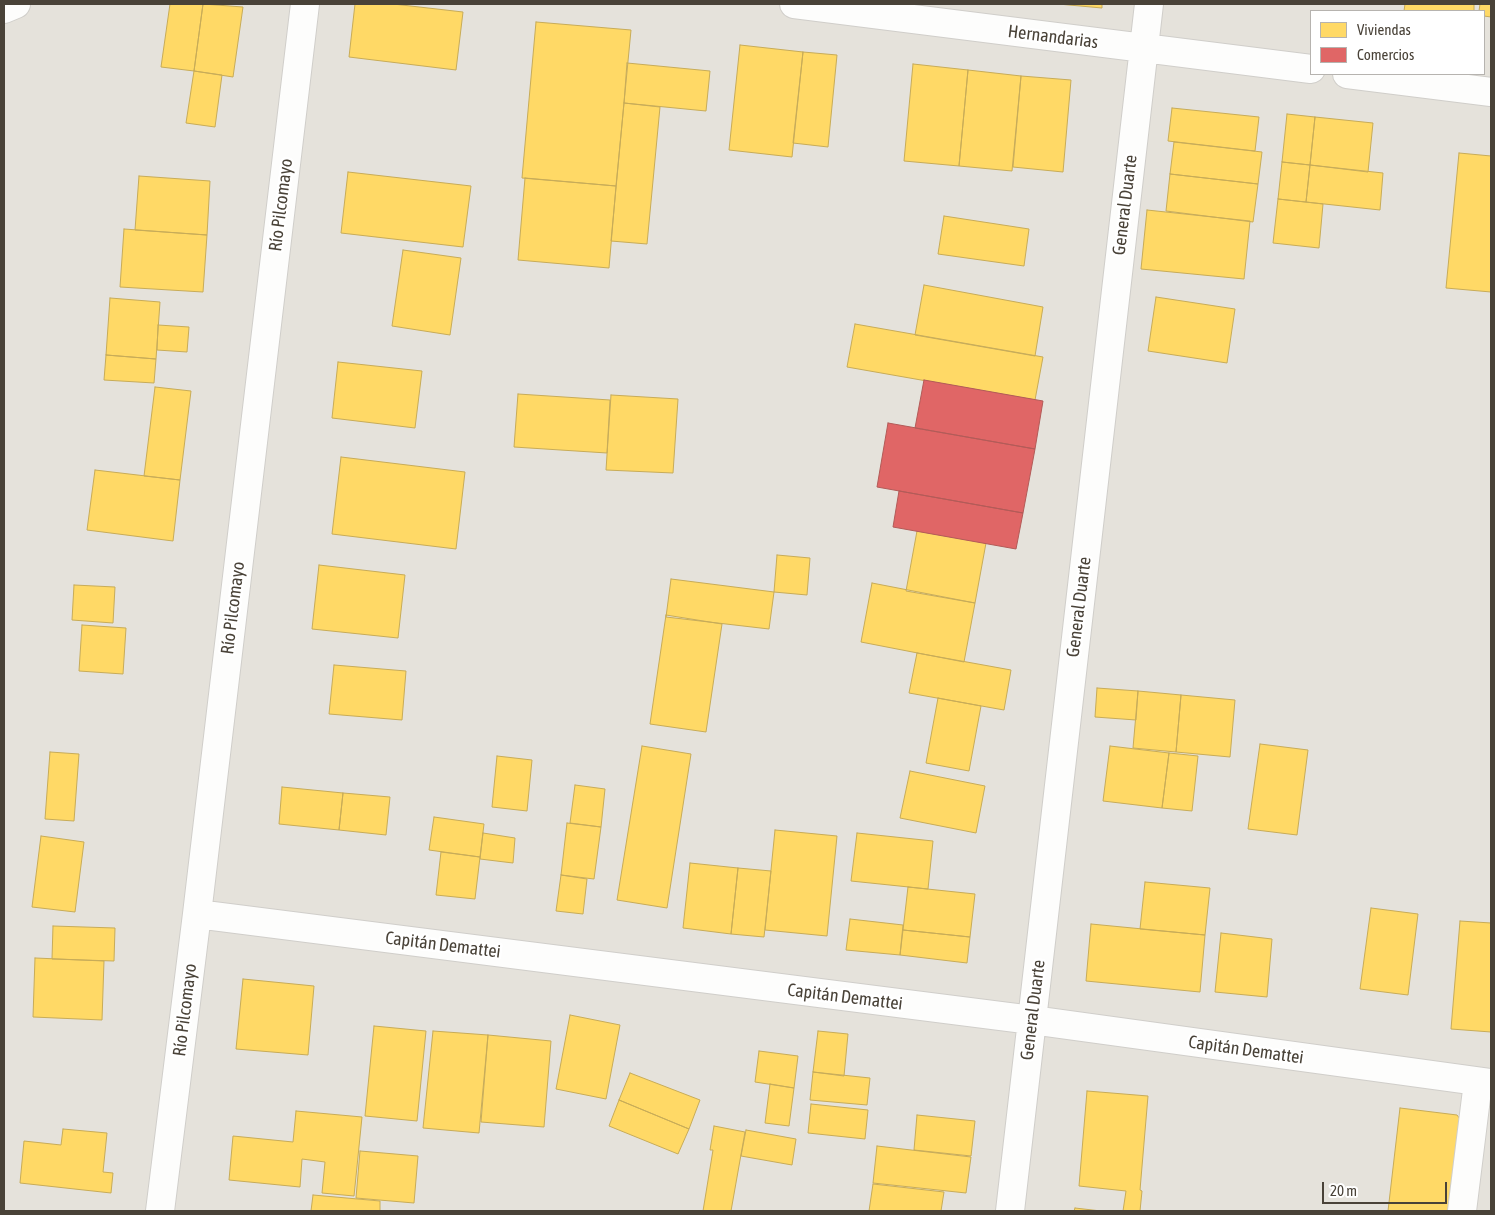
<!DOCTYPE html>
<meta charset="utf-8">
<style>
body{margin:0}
#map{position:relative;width:1495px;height:1215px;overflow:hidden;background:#f2f0ed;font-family:"Asap Condensed",sans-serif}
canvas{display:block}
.frame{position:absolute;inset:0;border:5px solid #494238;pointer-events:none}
.legend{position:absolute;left:1310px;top:10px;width:175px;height:65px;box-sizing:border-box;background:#fff;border:1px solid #b6b3af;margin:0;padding:6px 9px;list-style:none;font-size:15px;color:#494238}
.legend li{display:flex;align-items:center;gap:10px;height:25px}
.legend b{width:25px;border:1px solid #b6b3af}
.scale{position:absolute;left:1322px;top:1182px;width:125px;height:22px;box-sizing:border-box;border:2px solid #494238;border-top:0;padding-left:6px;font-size:15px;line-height:18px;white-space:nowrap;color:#494238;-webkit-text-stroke:4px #fff;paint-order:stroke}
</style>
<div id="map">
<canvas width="1495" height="1215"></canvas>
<div class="frame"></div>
<ul class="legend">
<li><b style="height:14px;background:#ffd966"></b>Viviendas</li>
<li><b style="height:14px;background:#e06666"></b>Comercios</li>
</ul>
<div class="scale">20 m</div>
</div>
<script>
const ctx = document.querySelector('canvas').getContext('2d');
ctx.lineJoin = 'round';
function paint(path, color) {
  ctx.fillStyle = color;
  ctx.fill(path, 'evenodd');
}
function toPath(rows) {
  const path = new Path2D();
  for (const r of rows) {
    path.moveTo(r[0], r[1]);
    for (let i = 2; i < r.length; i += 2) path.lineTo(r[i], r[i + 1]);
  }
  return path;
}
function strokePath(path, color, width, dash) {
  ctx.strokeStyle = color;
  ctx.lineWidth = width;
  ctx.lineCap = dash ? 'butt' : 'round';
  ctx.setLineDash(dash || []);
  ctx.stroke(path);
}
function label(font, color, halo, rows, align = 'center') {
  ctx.font = font + ' "Asap Condensed",sans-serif';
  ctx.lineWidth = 5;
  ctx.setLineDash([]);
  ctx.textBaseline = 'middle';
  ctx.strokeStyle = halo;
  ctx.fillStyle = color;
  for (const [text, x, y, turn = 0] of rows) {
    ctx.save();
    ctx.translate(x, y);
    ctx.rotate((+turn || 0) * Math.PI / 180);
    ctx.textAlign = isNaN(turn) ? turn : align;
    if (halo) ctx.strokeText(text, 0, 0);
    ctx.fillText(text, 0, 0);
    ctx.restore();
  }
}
paint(toPath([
 [4,4,1491,4,1491,1211,4,1211],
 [1311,11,1484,11,1484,74,1311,74]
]), '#e5e2db');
const homes = toPath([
 [170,4,203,4,194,71,161,67,170,4],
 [203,4,243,7,233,77,194,71,203,4],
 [355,4,393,4,463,12,456,70,349,57,355,4],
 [1058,4,1102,4,1102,8,1058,4],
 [1405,4,1474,4,1474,11,1404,11,1405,4],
 [1480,4,1491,4,1491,17,1484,16,1484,11,1479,11,1480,4],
 [536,22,631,30,616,186,522,178,536,22],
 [740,45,803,52,792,157,729,150,740,45],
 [803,52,837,55,828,147,793,143,803,52],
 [627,63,710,71,706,111,624,103,627,63],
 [913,64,968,70,959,166,904,161,913,64],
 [968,70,1021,76,1012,171,959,166,968,70],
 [194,71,222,75,215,127,186,123,194,71],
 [1021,76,1071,80,1063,172,1013,167,1021,76],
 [624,103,660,107,647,244,611,241,624,103],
 [1172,108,1259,117,1255,151,1168,141,1172,108],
 [1287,114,1315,117,1310,165,1282,162,1287,114],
 [1315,117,1373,123,1368,172,1310,165,1315,117],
 [1174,142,1262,152,1258,184,1170,174,1174,142],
 [1459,153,1491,156,1491,292,1446,288,1459,153],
 [1282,162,1310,165,1306,202,1278,199,1282,162],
 [1310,165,1383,173,1380,210,1306,202,1310,165],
 [348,172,471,186,463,247,341,233,348,172],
 [1170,174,1258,184,1253,222,1166,211,1170,174],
 [139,176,210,181,207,235,135,230,139,176],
 [525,178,616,186,609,268,518,260,525,178],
 [1278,199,1323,204,1319,248,1273,243,1278,199],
 [1147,210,1250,221,1244,279,1141,269,1147,210],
 [944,216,1029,229,1024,266,938,254,944,216],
 [124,229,207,235,203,292,120,287,124,229],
 [403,250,461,258,450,335,392,326,403,250],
 [924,285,1043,307,1035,356,915,335,924,285],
 [1156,297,1235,309,1227,363,1148,351,1156,297],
 [110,298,160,302,156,359,106,355,110,298],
 [855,324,1043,357,1035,400,847,367,855,324],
 [158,325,189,327,187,352,157,350,158,325],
 [106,355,156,359,154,383,104,380,106,355],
 [338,362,422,371,415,428,332,418,338,362],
 [155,387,191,391,180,480,144,476,155,387],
 [518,394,610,400,607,453,514,447,518,394],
 [611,395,678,399,673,473,606,470,611,395],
 [341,457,465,472,456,549,332,534,341,457],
 [95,470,180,480,173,541,87,530,95,470],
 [917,531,986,543,975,603,906,591,917,531],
 [777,555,810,558,807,595,774,592,777,555],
 [319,565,405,575,398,638,312,629,319,565],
 [671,579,774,592,769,629,666,617,671,579],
 [872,583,975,603,964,662,861,642,872,583],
 [74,585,115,587,113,623,72,620,74,585],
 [666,615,722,624,706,732,650,724,666,615],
 [82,625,126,628,123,674,79,671,82,625],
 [917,653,1011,670,1004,710,909,693,917,653],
 [334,665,406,671,402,720,329,714,334,665],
 [1097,688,1138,691,1136,720,1095,717,1097,688],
 [1138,691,1181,695,1176,752,1133,748,1138,691],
 [1181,695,1235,700,1230,757,1176,752,1181,695],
 [938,698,981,706,969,771,926,763,938,698],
 [1260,744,1308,750,1297,835,1248,829,1260,744],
 [642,746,691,754,667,908,617,900,642,746],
 [1110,746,1169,753,1162,808,1103,801,1110,746],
 [50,752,79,754,74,821,45,819,50,752],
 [1169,753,1198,756,1192,811,1162,808,1169,753],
 [497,756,532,760,527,811,492,807,497,756],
 [910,771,985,786,976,833,900,818,910,771],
 [575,785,605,789,601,827,570,823,575,785],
 [282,787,343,793,339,830,279,824,282,787],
 [343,793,390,797,386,835,339,830,343,793],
 [434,817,484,824,480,857,429,850,434,817],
 [567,823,601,827,594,879,561,875,567,823],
 [775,830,837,836,827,936,765,930,775,830],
 [483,833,515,838,513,863,480,859,483,833],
 [857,833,933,841,928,889,851,881,857,833],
 [41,836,84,842,75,912,32,907,41,836],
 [441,852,480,857,475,899,436,895,441,852],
 [690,863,738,868,731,934,683,928,690,863],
 [738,868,771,871,764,937,731,934,738,868],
 [561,875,587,879,583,914,556,911,561,875],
 [1145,882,1210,888,1205,935,1140,929,1145,882],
 [908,887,975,894,970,937,903,930,908,887],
 [1371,908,1418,914,1408,995,1360,989,1371,908],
 [850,919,903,925,900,955,846,950,850,919],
 [1460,921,1491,923,1491,1032,1451,1029,1460,921],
 [1091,924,1205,935,1200,992,1086,981,1091,924],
 [53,926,115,928,114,961,52,959,53,926],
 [903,930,970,937,967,963,900,955,903,930],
 [1221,933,1272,939,1267,997,1215,992,1221,933],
 [35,958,104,961,102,1020,33,1017,35,958],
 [243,979,314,986,308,1055,236,1049,243,979],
 [570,1015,620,1025,606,1099,556,1089,570,1015],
 [374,1026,426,1031,417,1121,365,1116,374,1026],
 [433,1031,488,1035,479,1133,423,1128,433,1031],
 [818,1031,848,1034,844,1076,813,1072,818,1031],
 [488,1035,551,1041,544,1127,481,1122,488,1035],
 [759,1051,798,1056,794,1088,755,1082,759,1051],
 [813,1072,870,1078,867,1105,810,1100,813,1072],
 [630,1073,700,1100,689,1129,619,1100,630,1073],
 [770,1084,794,1088,789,1126,765,1123,770,1084],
 [1087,1091,1148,1096,1140,1190,1142,1191,1140,1211,1123,1211,1126,1191,1079,1186,1087,1091],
 [619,1100,689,1129,678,1154,609,1126,619,1100],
 [811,1104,868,1110,865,1139,808,1133,811,1104],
 [1400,1108,1457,1115,1467,1128,1457,1211,1388,1211,1400,1108],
 [296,1111,362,1117,354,1196,322,1193,325,1162,302,1159,300,1187,229,1180,233,1136,293,1142,296,1111],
 [917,1115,975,1121,971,1156,914,1150,917,1115],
 [714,1126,745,1132,731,1211,703,1211,713,1150,710,1150,714,1126],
 [63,1129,107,1133,103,1172,113,1173,111,1193,20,1183,24,1141,61,1145,63,1129],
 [746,1130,796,1139,792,1165,741,1156,746,1130],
 [877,1146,971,1157,966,1193,873,1183,877,1146],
 [360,1151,418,1156,414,1203,356,1198,360,1151],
 [873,1184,944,1192,941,1211,869,1211,873,1184],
 [313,1195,380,1201,380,1211,311,1211,313,1195],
 [1075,1208,1101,1211,1074,1211,1075,1208]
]);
paint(homes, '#ffd966');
strokePath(homes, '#c8ac58', 1);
const shops = toPath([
 [924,380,1043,401,1035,449,915,428,924,380],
 [888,423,1035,449,1023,513,877,487,888,423],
 [899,491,1023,513,1016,549,893,527,899,491]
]);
paint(shops, '#e06666');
strokePath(shops, '#b35b58', 1);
const minor = toPath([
 [794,4,1311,69],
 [4,9,16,4],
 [1347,74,1491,92],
 [197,914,1032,1020,1491,1083],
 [160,1211,197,914,305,4],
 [1010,1211,1149,4],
 [1462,1211,1478,1082]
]);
strokePath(minor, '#d0ceca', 30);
strokePath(minor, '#fdfdfc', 28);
label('18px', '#494238', '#fff', [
 ["Hernandarias",1053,37,7],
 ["Río Pilcomayo",281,205,-83],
 ["General Duarte",1125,205,-83],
 ["General Duarte",1079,607,-83],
 ["Río Pilcomayo",233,608,-83],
 ["Capitán Demattei",443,945,7],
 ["Capitán Demattei",845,997,7],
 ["Río Pilcomayo",185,1010,-83],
 ["General Duarte",1033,1010,-83],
 ["Capitán Demattei",1246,1050,8]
]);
</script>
